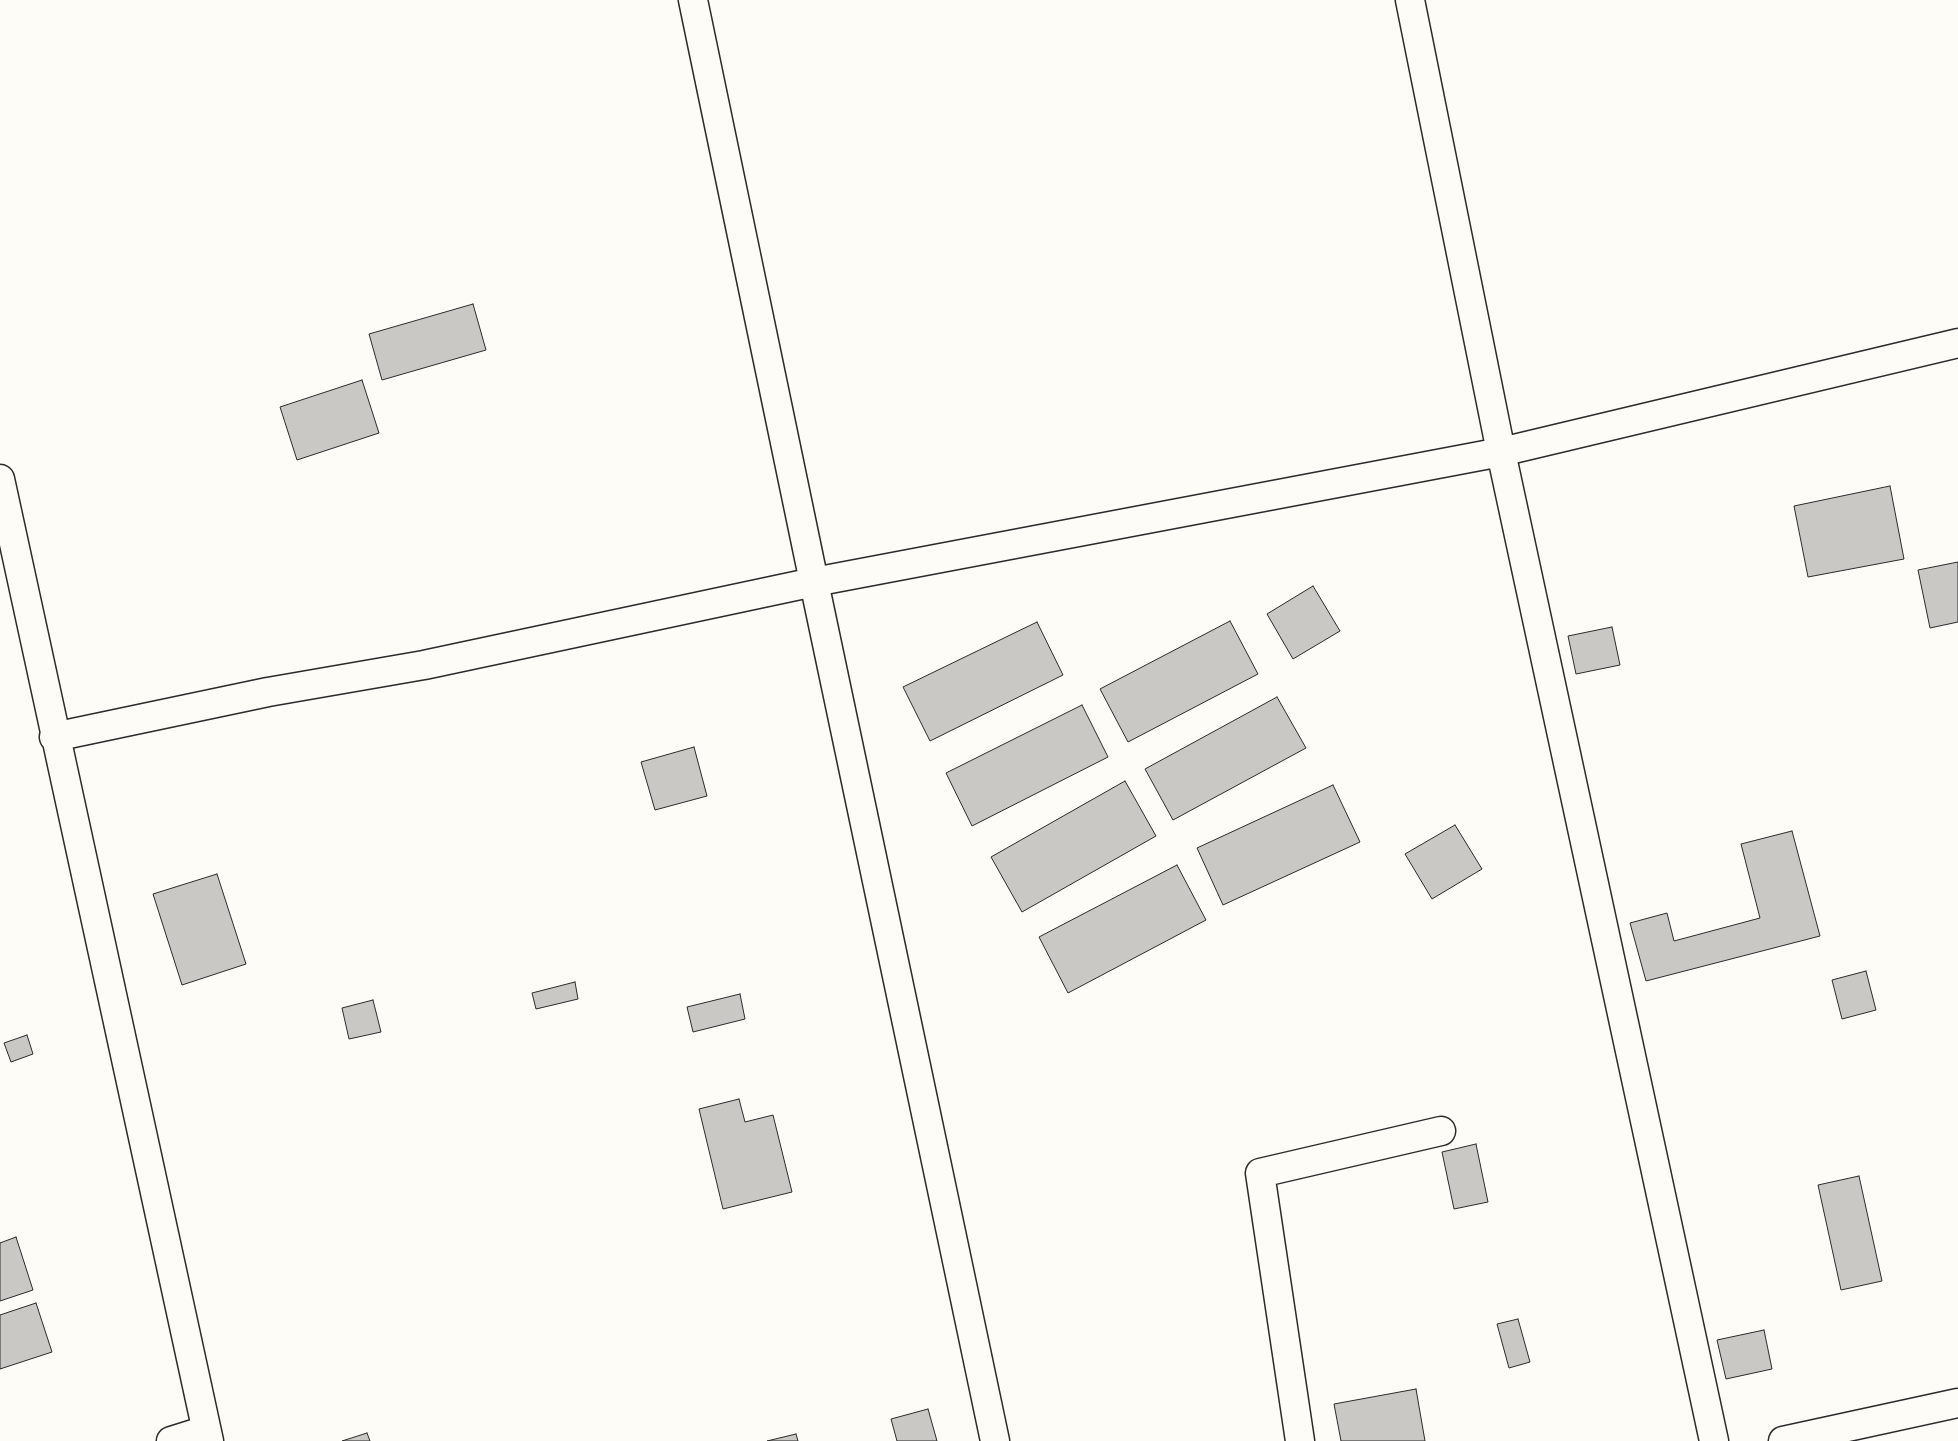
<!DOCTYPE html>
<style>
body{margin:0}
canvas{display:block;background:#fdfcf7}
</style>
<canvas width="1958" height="1441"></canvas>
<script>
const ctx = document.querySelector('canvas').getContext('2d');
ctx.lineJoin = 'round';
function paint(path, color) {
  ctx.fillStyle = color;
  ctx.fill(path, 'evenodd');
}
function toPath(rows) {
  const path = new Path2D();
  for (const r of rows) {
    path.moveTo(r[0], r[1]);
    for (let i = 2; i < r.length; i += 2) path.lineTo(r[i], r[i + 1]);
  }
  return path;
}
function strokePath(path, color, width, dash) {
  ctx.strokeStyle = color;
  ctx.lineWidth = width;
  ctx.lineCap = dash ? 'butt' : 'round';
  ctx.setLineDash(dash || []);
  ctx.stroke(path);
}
const building = toPath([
 [473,304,486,350,382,380,369,334,473,304],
 [362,380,379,433,297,460,280,407,362,380],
 [1890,486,1904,559,1808,577,1794,506,1890,486],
 [1958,562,1958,622,1930,628,1918,570,1958,562],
 [1313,586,1340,631,1293,659,1267,614,1313,586],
 [1230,621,1258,674,1128,742,1100,689,1230,621],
 [1037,622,1063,675,930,741,903,687,1037,622],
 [1612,627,1620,665,1576,674,1568,636,1612,627],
 [1277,697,1306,748,1173,820,1145,769,1277,697],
 [1082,705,1108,757,972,826,946,773,1082,705],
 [694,747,707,796,655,810,641,762,694,747],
 [1125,781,1156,836,1022,912,991,857,1125,781],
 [1333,785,1360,842,1223,905,1197,848,1333,785],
 [1455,825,1482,869,1432,899,1405,854,1455,825],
 [1792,831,1820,936,1646,981,1630,923,1667,913,1674,941,1760,918,1741,844,1792,831],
 [1177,865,1206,920,1068,993,1039,937,1177,865],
 [217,874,246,964,182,985,153,894,217,874],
 [1866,971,1876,1010,1842,1019,1832,980,1866,971],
 [575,982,578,999,536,1009,532,993,575,982],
 [740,994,745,1019,693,1032,687,1007,740,994],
 [373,1000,381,1032,349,1039,342,1008,373,1000],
 [27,1035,33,1054,11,1062,4,1043,27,1035],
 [739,1099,745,1122,773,1115,792,1192,723,1209,699,1109,739,1099],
 [1476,1144,1488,1202,1454,1209,1442,1152,1476,1144],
 [1859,1176,1882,1281,1841,1290,1818,1185,1859,1176],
 [16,1237,33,1290,0,1301,0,1243,16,1237],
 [36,1303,52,1352,0,1369,0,1315,36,1303],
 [1518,1319,1530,1362,1509,1368,1497,1324,1518,1319],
 [1764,1330,1772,1369,1726,1379,1717,1340,1764,1330],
 [1416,1389,1425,1441,1341,1441,1334,1404,1416,1389],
 [928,1409,937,1441,897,1441,891,1419,928,1409],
 [367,1433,370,1441,342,1441,367,1433],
 [796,1434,798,1441,767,1441,796,1434]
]);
paint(building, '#c9c8c4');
strokePath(building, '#2b2b2b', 1);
const minor = toPath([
 [693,0,814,582,995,1441],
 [1410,0,1501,452,1714,1441],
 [0,479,209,1441],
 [54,737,268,692,424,665,814,582,1501,452,1958,343],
 [171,1441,206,1430],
 [1300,1441,1260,1173,1441,1131],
 [1783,1441,1958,1403]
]);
strokePath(minor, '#2b2b2b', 31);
strokePath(minor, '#fdfcf7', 28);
</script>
